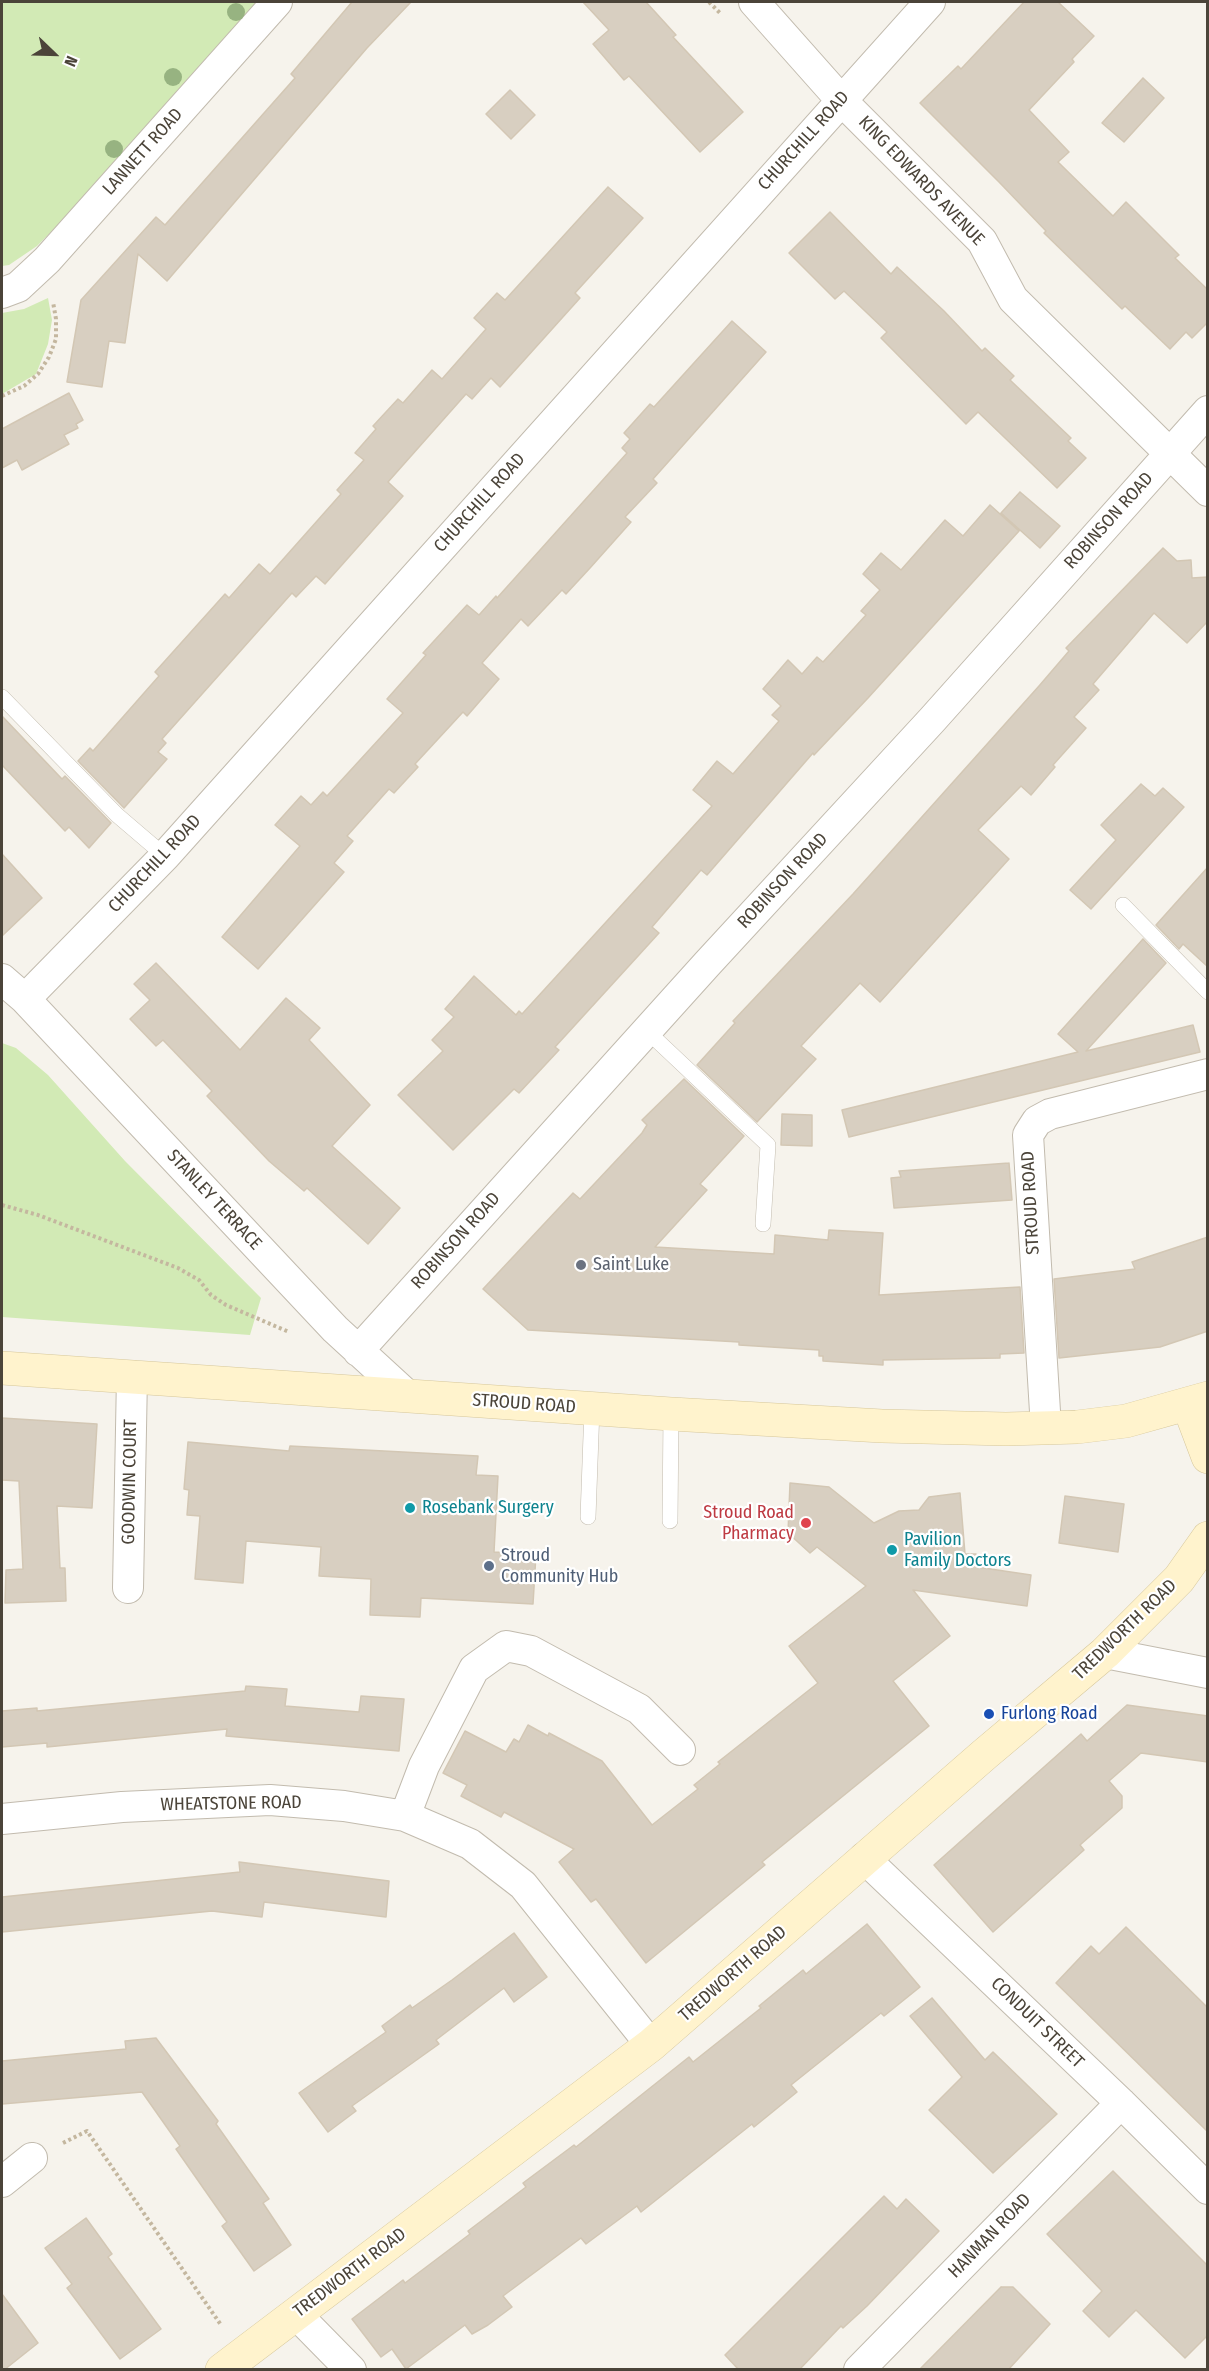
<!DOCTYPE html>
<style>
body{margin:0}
#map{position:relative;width:1209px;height:2371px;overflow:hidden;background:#f6f3ec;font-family:"Fira Sans Condensed",sans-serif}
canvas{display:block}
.frame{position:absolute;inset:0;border:3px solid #4b4439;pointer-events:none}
.north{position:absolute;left:24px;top:24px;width:60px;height:60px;-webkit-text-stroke:4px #fff;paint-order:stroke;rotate:113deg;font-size:16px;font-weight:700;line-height:24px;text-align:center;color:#4b4439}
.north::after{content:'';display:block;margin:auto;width:21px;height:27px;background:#4b4439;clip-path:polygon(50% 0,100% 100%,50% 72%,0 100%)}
</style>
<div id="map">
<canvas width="1209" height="2371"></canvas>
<div class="frame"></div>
<div class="north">N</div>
</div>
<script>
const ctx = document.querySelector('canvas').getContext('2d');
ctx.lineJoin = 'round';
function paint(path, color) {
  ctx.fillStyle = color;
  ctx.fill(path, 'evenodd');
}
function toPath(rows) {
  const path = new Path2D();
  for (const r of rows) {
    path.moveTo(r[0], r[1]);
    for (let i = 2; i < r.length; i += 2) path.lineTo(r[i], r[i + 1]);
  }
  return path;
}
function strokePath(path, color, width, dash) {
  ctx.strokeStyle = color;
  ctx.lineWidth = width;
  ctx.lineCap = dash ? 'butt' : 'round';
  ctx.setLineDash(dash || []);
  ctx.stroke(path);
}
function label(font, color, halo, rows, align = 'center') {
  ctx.font = font + ' "Fira Sans Condensed",sans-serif';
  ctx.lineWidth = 4.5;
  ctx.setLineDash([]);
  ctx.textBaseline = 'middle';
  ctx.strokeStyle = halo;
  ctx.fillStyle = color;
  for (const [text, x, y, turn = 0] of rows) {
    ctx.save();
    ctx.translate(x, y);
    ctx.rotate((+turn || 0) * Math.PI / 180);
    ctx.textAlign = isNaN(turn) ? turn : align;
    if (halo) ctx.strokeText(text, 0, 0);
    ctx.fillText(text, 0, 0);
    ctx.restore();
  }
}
paint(toPath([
 [2,2,259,2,60,223,37,246,9,265,2,266],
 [48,298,52,320,48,344,36,374,2,394,2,313,24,309],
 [2,1043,16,1048,48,1075,125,1161,261,1298,250,1335,2,1317]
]), '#d2eab5');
const building = toPath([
 [352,2,411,2,367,48,167,281,138,254,125,343,109,341,102,387,67,382,81,300,156,217,165,225,295,78,291,74,352,2],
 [583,2,646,2,676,35,673,37,743,112,700,152,629,76,624,80,593,44,609,30,583,2],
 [1024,2,1058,2,1094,36,1072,59,1074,62,1029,110,1069,152,1058,162,1113,216,1126,202,1179,255,1175,258,1208,290,1208,322,1192,338,1186,332,1170,349,1125,306,1122,309,1044,233,1046,231,999,182,920,103,958,66,961,69,1024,2],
 [1143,78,1164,98,1124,142,1102,123,1143,78],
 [510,90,535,115,511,139,486,114,510,90],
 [608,187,643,218,575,293,580,298,500,387,491,378,472,399,466,394,388,482,403,496,325,584,316,576,296,597,292,593,162,739,166,743,158,752,167,759,124,808,78,761,90,748,93,751,159,676,155,672,225,594,229,598,259,564,270,574,341,494,337,490,364,460,355,453,376,429,373,426,398,399,403,403,432,370,442,379,486,329,474,318,497,293,505,300,608,187],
 [830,212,891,274,897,267,944,311,982,351,985,348,1014,376,1010,380,1071,438,1068,441,1086,458,1057,488,978,412,966,424,881,338,887,332,844,291,835,299,789,253,830,212],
 [732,321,766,352,653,479,657,483,625,517,631,522,590,568,566,594,562,590,528,626,521,619,482,663,499,679,467,716,463,712,415,764,418,767,394,793,389,789,347,836,353,841,334,863,344,872,258,969,222,937,300,846,275,825,301,796,311,805,323,792,327,796,403,713,387,699,426,655,423,653,467,605,479,615,496,596,497,598,627,453,622,448,630,439,624,433,650,404,654,407,732,321],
 [69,393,83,420,76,424,78,428,64,435,69,444,22,470,17,460,2,468,2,429,69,393],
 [1020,492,1060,526,1040,548,1001,513,1020,492],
 [990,505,1019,531,868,698,814,755,813,753,707,875,701,870,652,927,659,933,555,1047,559,1050,519,1093,514,1089,453,1150,398,1095,443,1051,432,1040,454,1017,445,1009,474,976,516,1015,519,1011,522,1014,712,806,693,790,717,761,733,774,779,721,772,715,781,706,763,689,788,660,802,674,817,657,823,662,866,615,861,611,880,590,863,574,881,553,901,570,945,520,963,536,990,505],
 [1163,548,1177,561,1191,560,1192,578,1208,577,1208,621,1187,643,1154,613,1093,684,1099,690,1074,717,1086,728,1053,765,1055,767,1031,795,1021,786,978,830,1009,859,880,1002,860,983,801,1046,816,1059,757,1122,697,1065,735,1023,733,1021,853,894,1039,686,1069,651,1066,648,1163,548],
 [2,716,62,779,65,776,111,823,89,848,69,827,65,831,2,765,2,716],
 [1141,784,1155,796,1163,788,1184,807,1091,909,1070,890,1116,840,1101,825,1141,784],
 [2,854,42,898,2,936,2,854],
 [1208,867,1208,967,1183,944,1179,949,1156,925,1208,867],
 [1143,939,1166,963,1086,1051,1193,1025,1200,1052,849,1137,842,1110,1078,1052,1058,1034,1143,939],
 [156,963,240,1050,286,998,320,1028,309,1040,370,1105,332,1146,400,1208,368,1244,307,1188,304,1191,269,1161,207,1096,212,1091,163,1040,156,1046,130,1019,150,1000,134,984,156,963],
 [684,1079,744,1136,700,1184,707,1190,655,1247,774,1254,775,1235,828,1240,829,1230,883,1233,879,1295,1020,1287,1024,1353,1000,1354,1000,1358,883,1360,883,1365,823,1361,823,1356,819,1356,819,1350,739,1345,739,1342,528,1330,483,1289,573,1193,580,1199,642,1133,647,1125,642,1120,684,1079],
 [782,1114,812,1115,812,1146,781,1145,782,1114],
 [1009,1163,1012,1200,894,1208,891,1178,901,1177,899,1171,1009,1163],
 [1208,1237,1208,1331,1160,1347,1059,1358,1054,1279,1135,1269,1132,1262,1208,1237],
 [2,1418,97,1424,92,1508,57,1506,60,1568,65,1568,66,1601,5,1603,6,1570,23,1569,19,1481,2,1480,2,1418],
 [188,1442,289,1451,290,1446,478,1456,476,1475,498,1476,494,1552,536,1554,533,1604,421,1598,420,1617,370,1615,371,1579,319,1576,321,1547,246,1541,243,1583,195,1579,200,1516,187,1515,189,1490,184,1489,188,1442],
 [790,1483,829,1487,874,1523,899,1511,919,1510,929,1497,960,1493,965,1554,976,1554,977,1567,1031,1575,1027,1606,913,1590,950,1636,893,1681,929,1726,762,1862,765,1865,646,1963,596,1899,591,1902,559,1862,574,1849,504,1812,501,1817,461,1796,467,1785,443,1773,465,1731,506,1752,514,1739,519,1742,528,1725,548,1736,549,1733,602,1761,652,1825,698,1789,694,1785,720,1764,718,1762,818,1683,789,1646,866,1586,817,1547,810,1553,788,1533,790,1483],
 [1065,1496,1124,1504,1118,1552,1059,1543,1065,1496],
 [246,1686,287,1689,285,1706,359,1712,361,1696,404,1699,399,1751,226,1736,227,1729,47,1747,47,1743,2,1747,2,1711,37,1708,37,1711,245,1691,246,1686],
 [1127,1705,1208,1716,1208,1762,1141,1753,1109,1781,1122,1796,1122,1808,1080,1845,1084,1850,993,1932,934,1865,1081,1734,1087,1741,1127,1705],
 [239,1862,389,1881,386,1917,264,1902,262,1917,212,1911,2,1932,2,1897,240,1872,239,1862],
 [867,1924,920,1987,884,2016,881,2013,791,2085,797,2092,754,2127,752,2124,641,2212,637,2206,586,2244,581,2238,503,2296,512,2307,488,2325,472,2334,465,2325,406,2369,392,2349,381,2357,352,2319,403,2280,405,2283,470,2234,468,2231,526,2187,523,2183,574,2145,576,2147,689,2057,693,2062,761,2008,759,2006,803,1970,806,1974,867,1924],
 [1126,1927,1208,2008,1208,2132,1056,1983,1091,1946,1099,1954,1126,1927],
 [514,1933,547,1977,514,2002,504,1988,436,2040,439,2044,352,2106,356,2111,328,2132,299,2093,386,2032,382,2026,410,2005,412,2008,452,1980,514,1933],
 [932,1998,985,2060,993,2052,1057,2114,993,2173,929,2110,962,2077,910,2016,932,1998],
 [156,2038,218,2121,216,2124,269,2199,263,2203,291,2245,254,2271,222,2226,227,2222,176,2149,180,2146,142,2092,2,2104,2,2061,126,2049,125,2041,156,2038],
 [1113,2171,1208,2266,1208,2335,1185,2358,1136,2310,1109,2337,1083,2311,1102,2291,1047,2234,1113,2171],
 [884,2196,897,2209,906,2199,939,2231,867,2306,843,2328,841,2326,799,2370,739,2370,725,2355,884,2196],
 [86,2218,112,2254,108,2257,161,2329,120,2359,67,2288,72,2284,45,2248,86,2218],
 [1001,2287,1013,2287,1050,2324,1008,2370,919,2370,1001,2287],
 [2,2294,38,2343,4,2370,2,2370,2,2294]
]);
paint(building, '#d8cfc1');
strokePath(building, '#d3c7b4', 1.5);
const lane = toPath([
 [2,697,117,815,165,856],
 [1123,905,1208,992],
 [647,1031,768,1145,763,1224],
 [588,1517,592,1408],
 [670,1521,671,1414]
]);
const street = toPath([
 [754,2,841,100,982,241,1013,299,1208,491],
 [2,293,18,287,47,260,277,2],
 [2,979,25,999,335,1329,408,1396],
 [25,999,165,856,930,2],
 [358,1351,707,964,932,720,1208,411],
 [1046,1428,1028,1135,1037,1121,1050,1114,1208,1074],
 [128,1588,132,1376],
 [1105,1653,1208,1673],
 [405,1816,424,1766,474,1669,506,1646,531,1651,639,1709,680,1750],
 [2,1819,122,1807,270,1800,344,1806,405,1816,470,1844,523,1885,651,2045],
 [864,1858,1121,2103,1208,2189],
 [2,2182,32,2158],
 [296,2314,351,2370],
 [859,2370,1121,2103]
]);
const secondary = toPath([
 [2,1368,671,1414,882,1426,1006,1429,1077,1427,1126,1421,1208,1398],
 [1188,1404,1208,1457],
 [222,2370,651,2045,985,1754,1105,1653,1179,1579,1208,1538]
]);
strokePath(lane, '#c2bbae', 16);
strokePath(street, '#c2bbae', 32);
strokePath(secondary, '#d6c79b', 34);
strokePath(toPath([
 [709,2,721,14],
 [2,396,24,386,38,374,49,357,56,339,56,319,53,302],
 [2,1205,38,1215,178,1268,199,1280,211,1295,226,1305,289,1332],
 [63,2143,87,2131,221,2325]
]), '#c4b79f', 4, [3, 3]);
strokePath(lane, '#fff', 15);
strokePath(street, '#fff', 30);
strokePath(secondary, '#fff3cd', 33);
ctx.fillStyle = '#97b381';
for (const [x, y] of [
 [236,12],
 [173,77],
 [114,149]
]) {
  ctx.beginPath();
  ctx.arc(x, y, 9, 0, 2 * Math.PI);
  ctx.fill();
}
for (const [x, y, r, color] of [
 [581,1265,6,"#6b7280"],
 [410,1508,6,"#0f9aa8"],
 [806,1523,6,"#e0444e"],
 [892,1550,6,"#0f9aa8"],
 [489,1566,6,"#5c6f8a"],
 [989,1714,6,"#1a4fb4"]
]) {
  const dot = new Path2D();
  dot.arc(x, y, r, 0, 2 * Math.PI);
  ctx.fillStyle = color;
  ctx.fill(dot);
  strokePath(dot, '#fff', 2);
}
label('18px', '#4b4439', '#fff', [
 ["CHURCHILL ROAD",804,141,-48],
 ["LANNETT ROAD",143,152,-48],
 ["KING EDWARDS AVENUE",921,181,46],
 ["CHURCHILL ROAD",480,503,-48],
 ["ROBINSON ROAD",1109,521,-48],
 ["CHURCHILL ROAD",155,864,-47],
 ["ROBINSON ROAD",783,881,-47],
 ["STANLEY TERRACE",214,1200,47],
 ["STROUD ROAD",1031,1203,-93],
 ["ROBINSON ROAD",456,1241,-48],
 ["STROUD ROAD",524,1404,4],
 ["GOODWIN COURT",130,1482,-89],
 ["TREDWORTH ROAD",1125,1630,-44],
 ["WHEATSTONE ROAD",231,1804,-1],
 ["TREDWORTH ROAD",733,1974,-41],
 ["CONDUIT STREET",1037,2023,44],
 ["HANMAN ROAD",990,2236,-46],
 ["TREDWORTH ROAD",350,2273,-37]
]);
label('18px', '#5b616d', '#fff', [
 ["Saint Luke",593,1265]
], 'left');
label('18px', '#0d838f', '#fff', [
 ["Rosebank Surgery",422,1508],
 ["Pavilion",904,1540],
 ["Family Doctors",904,1561]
], 'left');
label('18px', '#be3a42', '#fff', [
 ["Stroud Road",794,1513],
 ["Pharmacy",794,1534]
], 'right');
label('18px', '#4e5e75', '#fff', [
 ["Stroud",501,1556],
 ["Community Hub",501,1577]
], 'left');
label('18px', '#164399', '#fff', [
 ["Furlong Road",1001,1714]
], 'left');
</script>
